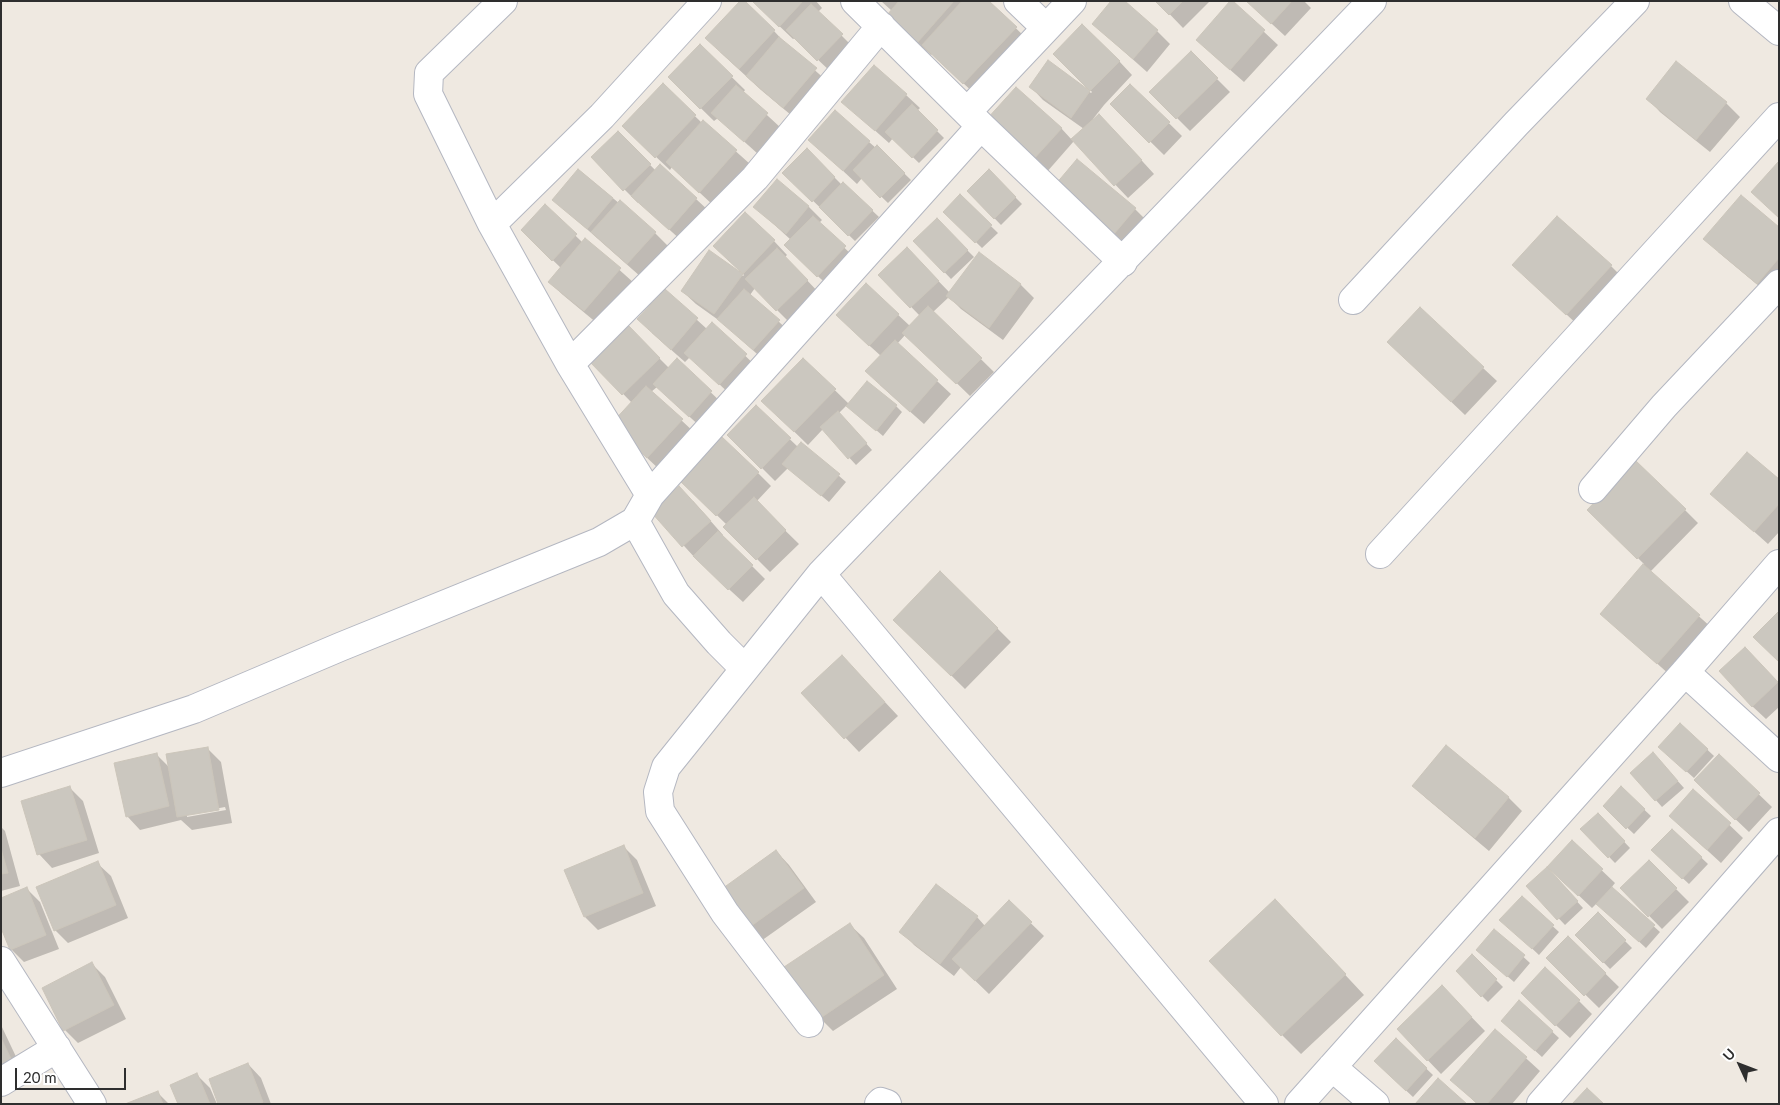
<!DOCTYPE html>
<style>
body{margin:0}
#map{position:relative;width:1780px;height:1105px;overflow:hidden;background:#efe9e1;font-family:Lato,sans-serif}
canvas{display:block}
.frame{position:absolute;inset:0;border:2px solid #2e2e2e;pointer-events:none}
.north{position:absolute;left:1715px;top:1040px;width:50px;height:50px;-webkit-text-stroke:4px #fff;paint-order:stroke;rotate:313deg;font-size:14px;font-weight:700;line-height:20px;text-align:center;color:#2e2e2e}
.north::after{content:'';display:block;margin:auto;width:18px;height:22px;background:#2e2e2e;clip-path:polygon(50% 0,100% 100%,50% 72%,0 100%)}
.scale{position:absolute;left:15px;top:1068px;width:111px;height:22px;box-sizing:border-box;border:2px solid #2e2e2e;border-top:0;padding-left:6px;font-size:15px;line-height:18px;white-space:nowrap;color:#2e2e2e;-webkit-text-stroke:4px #fff;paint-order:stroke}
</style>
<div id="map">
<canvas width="1780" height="1105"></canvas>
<div class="frame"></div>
<div class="north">U</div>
<div class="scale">20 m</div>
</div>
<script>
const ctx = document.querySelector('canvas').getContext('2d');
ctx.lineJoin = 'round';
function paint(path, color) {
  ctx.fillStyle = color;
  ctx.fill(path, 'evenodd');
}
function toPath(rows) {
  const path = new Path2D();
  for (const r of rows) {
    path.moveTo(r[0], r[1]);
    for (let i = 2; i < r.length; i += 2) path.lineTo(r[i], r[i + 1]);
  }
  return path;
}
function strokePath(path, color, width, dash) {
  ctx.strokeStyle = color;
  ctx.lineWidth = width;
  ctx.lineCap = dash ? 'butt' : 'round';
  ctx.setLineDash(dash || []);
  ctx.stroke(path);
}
paint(toPath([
 [753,1,816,1,822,8,818,12,855,49,832,73,795,38,793,39],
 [881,1,988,1,1029,41,977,96,932,54,931,55,902,28,892,11],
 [1157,1,1210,1,1183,28],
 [1247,1,1304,1,1311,8,1285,36],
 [1232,2,1278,45,1244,82,1211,53],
 [1093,24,1157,31,1170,44,1147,72],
 [774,31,787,45,829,83,797,120,761,90,720,52],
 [700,46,745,90,743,93,781,128,758,154,718,118,714,121,669,77],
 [1191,53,1230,92,1190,131,1151,92],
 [1054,54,1119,61,1132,75,1104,105,1093,119,1112,128,1154,174,1128,198,1074,141,1046,173,1001,134,1061,128,1072,140,1084,129,1043,100,1030,86,1048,62,1091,93,1092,92],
 [1677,63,1726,103,1740,117,1710,152,1660,112,1647,98],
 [663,85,702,123,703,122,750,164,713,205,672,167,670,170,637,139],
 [1130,85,1182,136,1164,155,1112,104],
 [906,95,920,108,917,111,944,138,919,163,893,138,889,143,843,102],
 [618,132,656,171,696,199,710,212,683,242,639,202,638,203,592,157],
 [810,140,869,142,876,148,877,147,911,180,888,203,862,178,857,184],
 [807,150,842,185,844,184,879,217,855,241,784,173],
 [579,170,655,233,668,246,641,277,554,200],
 [989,171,1022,204,1001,225,969,192],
 [777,180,809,207,822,220,819,223,858,261,832,289,799,259,791,240,755,207],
 [960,196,998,233,982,248,945,212],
 [1070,198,1135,209,1148,222,1128,246],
 [545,206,582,242,585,239,634,283,598,324,563,295,549,282,561,268,536,244],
 [937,220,974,257,951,279,915,241],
 [1779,228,1779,287,1771,296,1718,252],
 [774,241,787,255,785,257,821,295,791,324,755,288,750,295,792,334,767,363,724,324,696,304,682,291,710,252,743,276,744,275,715,246],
 [979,254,1021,285,1034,298,1003,340,961,309,949,297,933,312,994,372,970,396,906,334,897,344,951,394,924,424,880,385,881,356,851,329,866,285,910,326,920,316,880,275,920,262,950,293],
 [1611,266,1624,279,1580,327,1527,278],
 [665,291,707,329,712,324,759,369,733,397,690,357,685,362,652,333],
 [627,326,669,368,677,360,725,406,703,429,657,387,651,392,695,433,661,471,626,438,632,403,591,361],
 [1402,355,1483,368,1497,381,1465,415],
 [803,359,849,404,896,406,902,412,883,436,847,405,839,413,872,450,856,465,823,429,808,445,776,414],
 [756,407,798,447,801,443,846,482,829,502,788,468,775,481,729,435],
 [758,473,771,486,756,502,799,544,770,572,725,527,727,525,694,493],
 [1779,481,1779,532,1768,544,1712,494],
 [693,501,723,535,722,536,765,579,743,602,696,559,653,512],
 [1589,510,1685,510,1698,523,1650,572,1713,629,1671,676,1602,614,1644,564],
 [895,620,997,628,1011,642,965,689],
 [1759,662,1779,684,1779,707,1766,719,1752,706],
 [855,670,898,716,859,752,803,693],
 [1680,724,1714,756,1694,778,1666,753],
 [1446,746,1509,798,1522,811,1489,851,1427,799,1413,786],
 [208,749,221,762,232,823,192,830,181,820,140,830,127,816,156,754,170,768],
 [225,807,226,810,187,817,187,814],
 [1719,756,1772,807,1749,832,1709,794],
 [1659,760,1684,788,1662,807,1632,773],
 [70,788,83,801,99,853,52,868,39,854],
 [1621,788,1651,816,1634,834,1604,806],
 [1693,790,1743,838,1721,863,1684,829],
 [1598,814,1630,848,1615,863,1582,829],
 [1,827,5,831,20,886,1,891],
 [1672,830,1708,864,1689,884,1660,857],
 [1572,842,1615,883,1611,888,1660,932,1646,948,1597,903,1592,908,1551,869,1549,871,1583,908,1565,925,1528,886,1547,869],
 [623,846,637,860,656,906,598,930,585,917],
 [776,851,789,865,816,902,761,941,748,928],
 [1649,862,1689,902,1662,929,1622,888],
 [97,863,111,876,128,918,68,943,55,930],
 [27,889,40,902,59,949,24,962,11,949],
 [1522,898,1559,932,1539,955,1508,926],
 [1009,902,1044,936,989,994,961,967,954,976,914,945,901,931,977,917,985,926],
 [1598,914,1632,948,1610,969,1577,935],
 [1294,920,1364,995,1301,1054,1282,1035],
 [850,925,864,938,897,989,833,1031,820,1018],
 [1494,930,1530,963,1514,982,1484,956],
 [1568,937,1619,987,1599,1008,1548,958],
 [1472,956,1503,987,1488,1002,1457,971],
 [91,963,105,977,126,1019,78,1043,65,1030],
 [1455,1000,1485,1031,1441,1074,1398,1029],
 [1579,1001,1592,1014,1570,1038,1536,1007],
 [1520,1002,1559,1038,1542,1057,1509,1027],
 [1,1025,28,1082,1,1094],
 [1495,1030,1540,1071,1512,1104,1477,1104,1452,1080],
 [1396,1040,1433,1075,1413,1097,1382,1068],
 [248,1064,261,1078,271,1104,220,1104],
 [197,1075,210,1088,217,1104,180,1104],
 [158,1093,169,1104,128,1104]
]), '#0003');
const building = toPath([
 [740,1,745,1,775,30,739,69,705,38,740,1],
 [752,1,803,1,779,27,752,1],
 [899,1,954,1,917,43,887,15,899,1],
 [962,1,989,1,1017,27,963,84,922,45,962,1],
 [1111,1,1125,1,1158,30,1133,59,1092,24,1111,1],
 [1155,1,1183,1,1169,15,1155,1],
 [1230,1,1233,1,1265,30,1230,70,1196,40,1230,1],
 [1246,1,1292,1,1271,24,1246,1],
 [811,4,843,34,817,61,786,30,811,4],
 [1082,24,1120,61,1090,91,1053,54,1082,24],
 [779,37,817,68,783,108,746,76,779,37],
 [700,44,733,76,700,109,668,77,700,44],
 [1191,51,1218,78,1176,119,1149,92,1191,51],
 [1048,60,1090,91,1071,118,1029,87,1048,60],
 [1676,61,1727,102,1696,140,1646,99,1676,61],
 [874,65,907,94,875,131,841,102,874,65],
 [663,83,696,115,655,158,622,126,663,83],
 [1130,84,1170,122,1149,143,1110,104,1130,84],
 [736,85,768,113,744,142,711,113,736,85],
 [1016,87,1062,128,1032,161,986,120,1016,87],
 [912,104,938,130,912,158,885,132,912,104],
 [835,110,870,141,843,171,808,140,835,110],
 [1099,114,1142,160,1114,186,1071,139,1099,114],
 [703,120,737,150,699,193,666,162,703,120],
 [618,131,651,164,623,191,591,157,618,131],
 [877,145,905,173,880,198,853,170,877,145],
 [807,148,835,177,812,202,782,173,807,148],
 [1077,159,1136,208,1114,234,1055,185,1077,159],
 [1779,161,1779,218,1751,192,1779,161],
 [660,164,697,198,669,230,631,196,660,164],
 [578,169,613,198,587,229,552,200,578,169],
 [989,169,1016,197,994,219,967,191,989,169],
 [777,179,809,206,786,234,753,207,777,179],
 [843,182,873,210,848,236,819,207,843,182],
 [960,194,992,225,975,243,943,212,960,194],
 [1741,195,1779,227,1779,258,1757,284,1703,239,1741,195],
 [620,200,656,232,627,264,591,232,620,200],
 [545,204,577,234,552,261,521,230,545,204],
 [745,212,775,240,743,274,713,246,745,212],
 [813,216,846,246,817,277,784,245,813,216],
 [1557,216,1612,265,1566,315,1512,265,1557,216],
 [937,218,968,250,944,273,913,241,937,218],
 [585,238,621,268,584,311,548,282,585,238],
 [907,247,939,281,910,308,878,275,907,247],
 [777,248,808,280,776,311,745,279,777,248],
 [709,250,743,274,714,314,681,291,709,250],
 [979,252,1021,284,989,328,946,296,979,252],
 [866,283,899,314,869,346,836,315,866,283],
 [665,289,698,318,671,350,637,319,665,289],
 [744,289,780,320,753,350,717,319,744,289],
 [928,306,982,358,956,384,902,333,928,306],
 [1420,307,1484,367,1451,402,1387,342,1420,307],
 [712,322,747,354,719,385,684,353,712,322],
 [627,324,660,358,622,395,589,361,627,324],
 [895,340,938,380,910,412,865,371,895,340],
 [677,358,712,391,689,417,653,384,677,358],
 [803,358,836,389,794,432,761,401,803,358],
 [867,381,897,405,876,431,846,406,867,381],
 [646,386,683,419,647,458,611,424,646,386],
 [756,405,791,438,761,469,727,435,756,405],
 [838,411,867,443,848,459,820,427,838,411],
 [721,436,759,472,716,516,679,480,721,436],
 [801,442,840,474,821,496,782,464,801,442],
 [1747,452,1779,479,1779,504,1754,532,1710,494,1747,452],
 [1635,460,1686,509,1637,559,1587,510,1635,460],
 [679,486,711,521,682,547,651,512,679,486],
 [754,497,786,530,756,560,723,527,754,497],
 [718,531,753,565,728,590,693,556,718,531],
 [1643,564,1700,615,1657,664,1600,614,1643,564],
 [940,571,998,628,951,676,893,620,940,571],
 [1779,611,1779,662,1753,637,1779,611],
 [1745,647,1778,682,1752,707,1719,671,1745,647],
 [842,655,885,702,844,739,801,693,842,655],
 [1680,723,1708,749,1686,772,1658,747,1680,723],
 [1446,745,1509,797,1475,838,1412,786,1446,745],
 [208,747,219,810,177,817,166,754,208,747],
 [1653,752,1678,781,1655,801,1630,773,1653,752],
 [157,753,169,806,126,817,114,763,157,753],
 [1719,754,1760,793,1735,820,1694,780,1719,754],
 [70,786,87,840,37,855,21,801,70,786],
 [1621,786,1645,809,1626,829,1603,806,1621,786],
 [1693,789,1731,823,1707,850,1669,816,1693,789],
 [1598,813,1625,841,1608,858,1580,829,1598,813],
 [1672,829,1702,857,1682,879,1651,850,1672,829],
 [1572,840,1603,869,1578,896,1547,867,1572,840],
 [624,845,643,893,584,917,564,870,624,845],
 [1,849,8,873,1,874,1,849],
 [776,850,804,888,747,929,719,891,776,850],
 [1649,860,1677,888,1648,917,1620,888,1649,860],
 [98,861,116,905,54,931,36,887,98,861],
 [1547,867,1578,901,1557,920,1526,886,1547,867],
 [936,884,978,916,940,964,899,932,936,884],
 [27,887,46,935,10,950,1,928,1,898,27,887],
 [1612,887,1655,925,1639,942,1596,904,1612,887],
 [1522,896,1554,925,1532,949,1499,920,1522,896],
 [1275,899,1346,974,1281,1036,1209,961,1275,899],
 [1009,900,1032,922,975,981,952,959,1009,900],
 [1598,912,1626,940,1603,963,1575,935,1598,912],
 [850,923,884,975,819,1019,784,967,850,923],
 [1494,929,1525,955,1507,977,1476,950,1494,929],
 [1568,936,1606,973,1584,996,1546,958,1568,936],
 [1472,954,1497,979,1481,997,1456,971,1472,954],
 [92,962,114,1005,63,1031,42,988,92,962],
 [1545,967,1580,1000,1555,1026,1521,993,1545,967],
 [1442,985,1472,1017,1427,1061,1397,1029,1442,985],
 [1519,1000,1553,1031,1535,1051,1501,1021,1519,1000],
 [1495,1029,1527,1057,1487,1104,1478,1104,1450,1080,1495,1029],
 [1,1038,16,1069,1,1075,1,1038],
 [1396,1038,1427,1068,1406,1091,1374,1061,1396,1038],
 [248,1063,263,1102,260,1104,218,1104,209,1079,248,1063],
 [197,1073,210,1104,178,1104,170,1085,197,1073],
 [1438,1078,1467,1104,1415,1104,1438,1078],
 [1587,1088,1604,1104,1572,1104,1587,1088],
 [158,1091,163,1104,125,1104,158,1091]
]);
paint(building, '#cbc7bf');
strokePath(building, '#cbc5ba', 1);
const street = toPath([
 [503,1,429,73,428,94,492,224,570,364,650,495],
 [855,1,981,126,1123,262],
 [1018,1,1046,28],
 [1743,1,1779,31],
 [967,112,1072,1],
 [492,224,602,116,707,1],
 [1353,300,1516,124,1635,1],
 [570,364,755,178,881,26],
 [1593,489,1664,406,1779,284],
 [1380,554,1779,117],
 [821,574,1264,1104],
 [744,668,719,643,676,594,635,521,650,495,981,126],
 [1685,672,1779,758],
 [1,773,194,709,340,647,599,542,635,521],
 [1,961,92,1104],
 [809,1023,725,913,660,811,658,792,666,767,821,574,1372,1],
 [1332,1067,1375,1104],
 [1,1082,57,1048],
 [879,1104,881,1102,887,1104],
 [1299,1104,1685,672,1779,564],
 [1541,1104,1779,832]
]);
strokePath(street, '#b4b7c1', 30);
strokePath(street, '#fff', 28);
</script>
